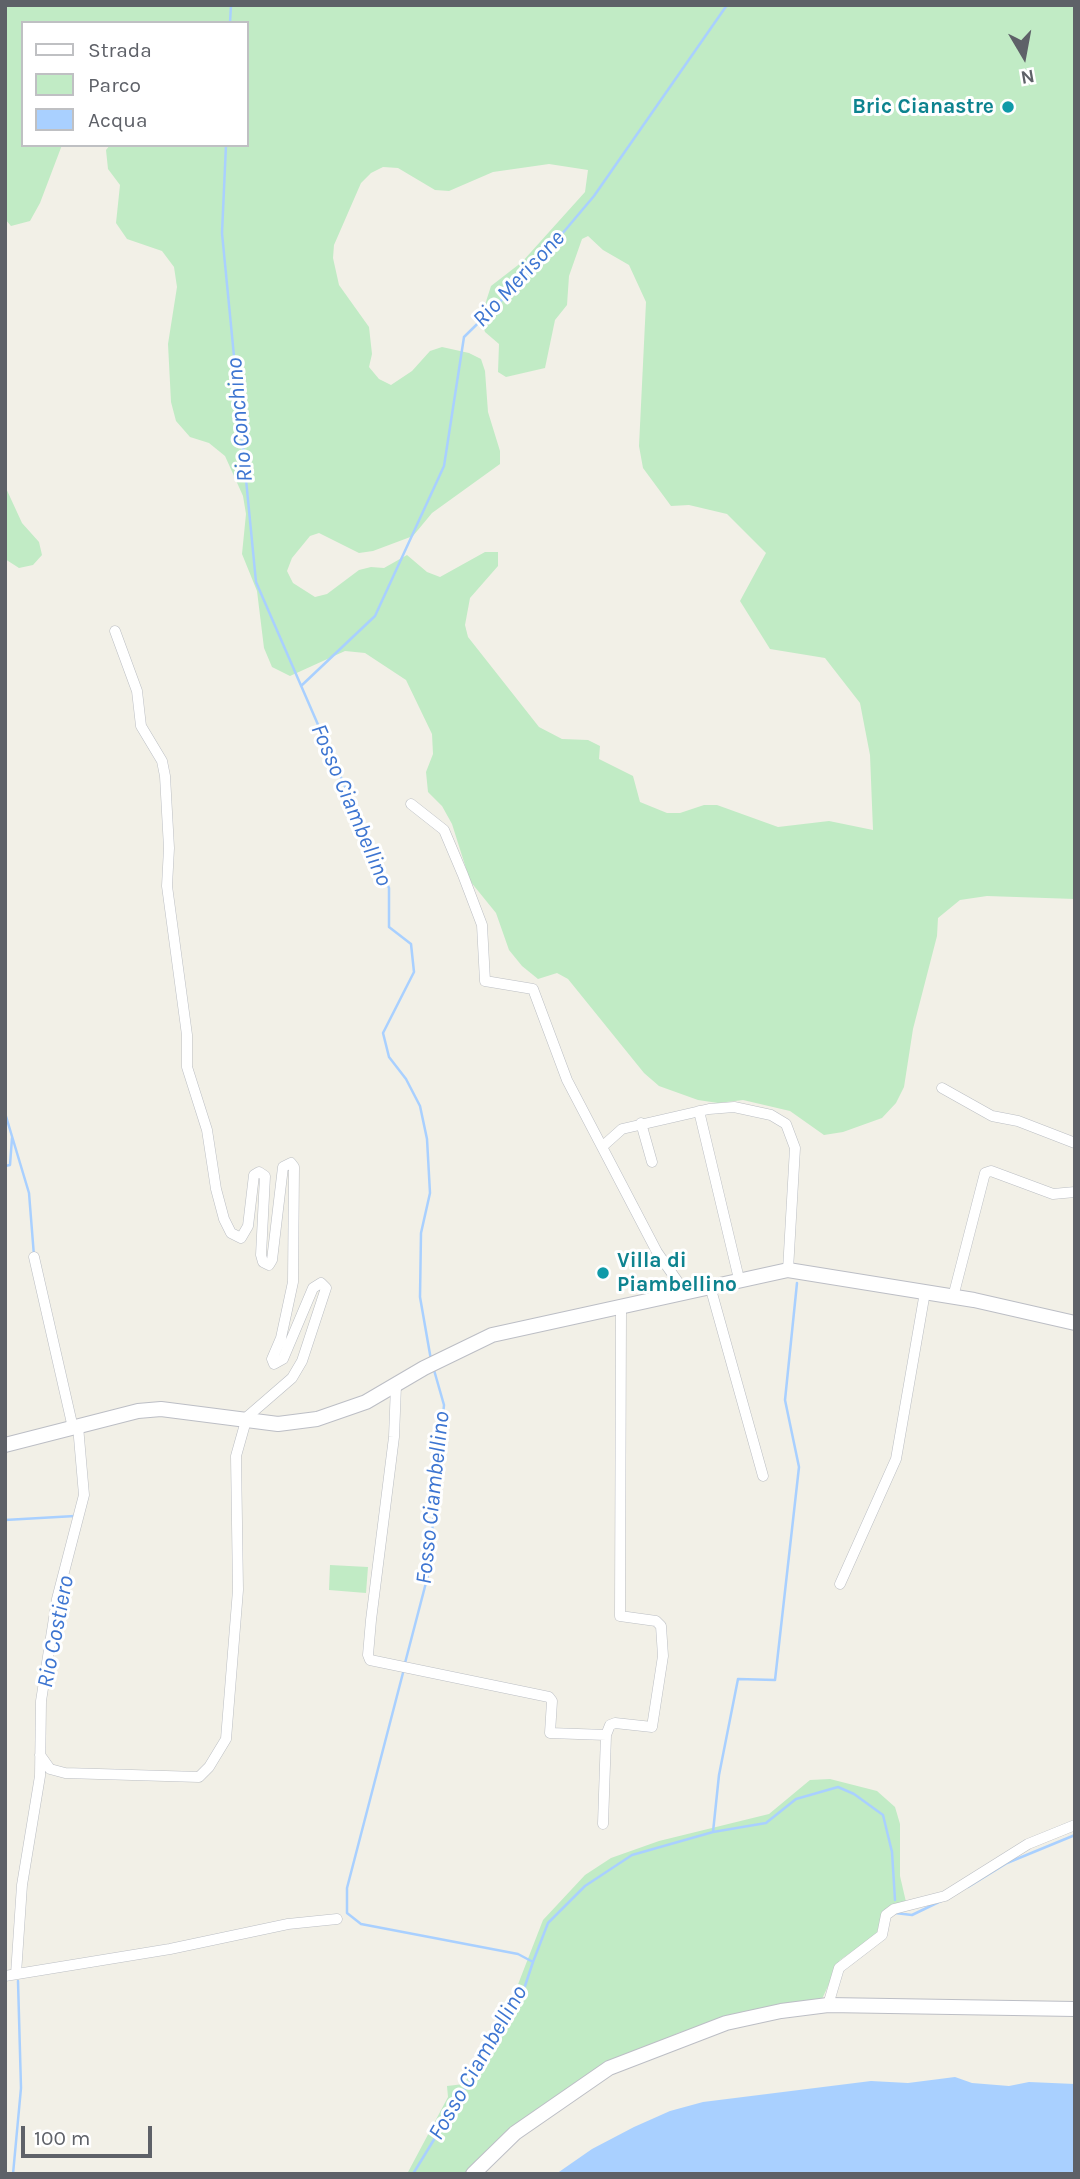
<!DOCTYPE html>
<style>
body{margin:0}
#map{position:relative;width:1080px;height:2179px;overflow:hidden;background:#f2f0e7;font-family:Karla,sans-serif}
canvas{display:block}
.frame{position:absolute;inset:0;border:7px solid #5e6168;pointer-events:none}
.legend{position:absolute;left:21px;top:21px;width:228px;height:126px;box-sizing:border-box;background:#fff;border:2px solid #bfc0c3;margin:0;padding:9px 12px;list-style:none;font-size:21px;color:#5e6168}
.legend li{display:flex;align-items:center;gap:14px;height:35px}
.legend b{width:35px;border:2px solid #bfc0c3}
.north{position:absolute;left:989px;top:21px;width:70px;height:70px;-webkit-text-stroke:5px #fff;paint-order:stroke;rotate:170deg;font-size:19px;font-weight:700;line-height:28px;text-align:center;color:#5e6168}
.north::after{content:'';display:block;margin:auto;width:24px;height:32px;background:#5e6168;clip-path:polygon(50% 0,100% 100%,50% 72%,0 100%)}
.scale{position:absolute;left:21px;top:2126px;width:131px;height:32px;box-sizing:border-box;border:4px solid #5e6168;border-top:0;padding-left:9px;font-size:21px;line-height:24px;white-space:nowrap;color:#5e6168;-webkit-text-stroke:5px #fff;paint-order:stroke}
</style>
<div id="map">
<canvas width="1080" height="2179"></canvas>
<div class="frame"></div>
<ul class="legend">
<li><b style="height:9px;background:#fff"></b>Strada</li>
<li><b style="height:19px;background:#c1ebc5"></b>Parco</li>
<li><b style="height:19px;background:#a9d0ff"></b>Acqua</li>
</ul>
<div class="north">N</div>
<div class="scale">100 m</div>
</div>
<script>
const ctx = document.querySelector('canvas').getContext('2d');
ctx.lineJoin = 'round';
function paint(path, color) {
  ctx.fillStyle = color;
  ctx.fill(path, 'evenodd');
}
function toPath(rows) {
  const path = new Path2D();
  for (const r of rows) {
    path.moveTo(r[0], r[1]);
    for (let i = 2; i < r.length; i += 2) path.lineTo(r[i], r[i + 1]);
  }
  return path;
}
function strokePath(path, color, width, dash) {
  ctx.strokeStyle = color;
  ctx.lineWidth = width;
  ctx.lineCap = dash ? 'butt' : 'round';
  ctx.setLineDash(dash || []);
  ctx.stroke(path);
}
function label(font, color, halo, rows, align = 'center') {
  ctx.font = font + ' Karla,sans-serif';
  ctx.lineWidth = 6;
  ctx.setLineDash([]);
  ctx.textBaseline = 'middle';
  ctx.strokeStyle = halo;
  ctx.fillStyle = color;
  for (const [text, x, y, turn = 0] of rows) {
    ctx.save();
    ctx.translate(x, y);
    ctx.rotate((+turn || 0) * Math.PI / 180);
    ctx.textAlign = isNaN(turn) ? turn : align;
    if (halo) ctx.strokeText(text, 0, 0);
    ctx.fillText(text, 0, 0);
    ctx.restore();
  }
}
paint(toPath([
 [5,5,1075,5,1075,899,987,896,960,900,938,918,937,936,913,1029,904,1087,896,1103,882,1118,843,1132,824,1135,790,1111,743,1100,718,1103,698,1100,659,1086,644,1073,568,979,557,973,538,979,522,966,509,950,496,913,470,881,452,824,442,806,428,792,426,772,433,754,432,734,406,680,365,653,345,651,290,676,272,667,264,648,257,591,242,554,246,514,243,496,225,456,209,443,190,437,176,421,171,402,168,344,177,287,174,267,162,251,127,239,116,223,120,185,108,169,106,150,110,145,247,145,247,23,23,23,23,145,62,145,40,203,30,221,11,226,5,219],
 [549,164,588,170,585,192,522,262,491,286,482,314,482,323,485,332,499,344,498,372,506,377,545,368,555,320,567,305,569,276,582,239,588,236,603,250,629,265,646,302,639,446,643,468,671,506,689,505,727,514,766,553,740,601,770,649,825,658,860,703,870,755,873,830,829,821,778,827,717,805,704,805,680,813,667,813,640,802,633,776,599,759,600,746,588,740,562,739,539,727,468,637,465,625,470,598,498,566,498,552,485,552,440,577,427,572,407,555,384,568,371,567,359,570,327,594,315,597,293,583,287,571,292,558,310,536,319,533,359,553,373,551,413,536,432,513,500,464,500,451,488,412,485,371,481,359,469,353,442,347,430,351,412,371,391,385,379,379,369,367,372,354,369,327,339,285,333,258,334,245,361,183,371,173,383,167,398,168,435,190,449,191,493,172],
 [5,486,22,523,39,542,42,555,33,565,19,568,5,559],
 [330,1565,368,1567,366,1593,329,1590],
 [830,1779,877,1791,895,1807,900,1824,900,1876,906,1902,884,1911,876,1935,840,1960,822,1999,740,2015,678,2033,590,2075,500,2137,464,2174,407,2174,448,2097,447,2086,464,2084,510,2005,543,1920,585,1875,611,1858,659,1841,769,1814,810,1780]
]), '#c1ebc5');
paint(toPath([
 [955,2077,972,2083,1009,2086,1029,2082,1075,2084,1075,2174,556,2174,592,2149,634,2127,670,2111,703,2102,871,2081,908,2083]
]), '#a9d0ff');
strokePath(toPath([
 [230,23,231,5],
 [226,145,222,233,256,582,389,888,389,927,411,944,414,972,383,1033,389,1057,406,1079,420,1106,427,1139,430,1193,421,1233,420,1297,431,1360],
 [301,686,375,616,444,466,464,337,529,273,594,196,727,5],
 [5,1113,29,1193,34,1256],
 [5,1166,10,1165,12,1138],
 [5,1520,75,1516],
 [405,1663,428,1575,444,1405,434,1370],
 [404,1669,347,1888,347,1913,361,1924,518,1954,533,1962,522,1995,413,2174],
 [713,1832,766,1823,796,1799,838,1787,854,1794,883,1815,892,1852,895,1900],
 [968,1887,1007,1863,1075,1835],
 [895,1913,912,1915,941,1901],
 [533,1962,548,1923,585,1886,632,1855,713,1832,719,1775,738,1679,775,1680,799,1467,785,1400,797,1283],
 [13,2174,21,2088,18,1981]
]), '#a9d0ff', 2.5);
const street = toPath([
 [411,804,444,830,463,875,482,925,485,981,533,989,567,1080,657,1252,685,1292],
 [942,1088,992,1116,1018,1121,1075,1143],
 [699,1111,739,1279],
 [641,1123,652,1162],
 [603,1146,622,1129,709,1109,734,1107,771,1115,786,1124,795,1148,788,1270],
 [34,1257,73,1428],
 [710,1286,763,1476],
 [953,1297,985,1173,991,1171,1053,1194,1075,1192],
 [396,1385,394,1437,371,1620,368,1655,370,1660,549,1697,552,1701,550,1733,606,1735],
 [840,1584,896,1459,925,1292],
 [40,1755,50,1769,65,1773,199,1777,209,1767,226,1739,238,1590,236,1456,247,1417,292,1378,302,1361,326,1288,321,1283,313,1288,283,1359,274,1364,272,1359,281,1338,293,1282,294,1167,291,1163,283,1167,272,1260,269,1265,263,1262,261,1255,265,1176,259,1172,254,1175,248,1226,241,1238,231,1233,224,1219,216,1189,207,1130,187,1067,187,1035,167,886,169,848,165,776,162,761,141,726,137,691,115,631],
 [603,1824,606,1735,610,1725,615,1723,652,1727,663,1656,661,1626,656,1621,620,1616,621,1307],
 [16,1974,22,1885,40,1776,41,1701,57,1599,84,1495,78,1426],
 [5,1976,170,1949,288,1924,337,1919],
 [828,2005,839,1968,882,1935,886,1915,894,1909,945,1896,1028,1844,1075,1825]
]);
const secondary = toPath([
 [5,1445,138,1411,161,1409,278,1424,317,1419,366,1402,424,1368,492,1335,788,1270,974,1300,1075,1323],
 [473,2174,515,2133,609,2068,726,2023,781,2011,828,2005,1075,2009]
]);
strokePath(street, '#bbbec3', 11);
strokePath(secondary, '#bcbec5', 16);
strokePath(street, '#fff', 10);
strokePath(secondary, '#fff', 14);
for (const [x, y, r, color] of [
 [1008,107,7,"#0f9aa8"],
 [603,1273,7,"#0f9aa8"]
]) {
  const dot = new Path2D();
  dot.arc(x, y, r, 0, 2 * Math.PI);
  ctx.fillStyle = color;
  ctx.fill(dot);
  strokePath(dot, '#fff', 2.5);
}
label('bold 21px', '#0d838f', '#fff', [
 ["Bric Cianastre",994,107],
 ["Villa di",617,1261,"left"],
 ["Piambellino",617,1285,"left"]
], 'right');
label('italic 23px', '#3d75d1', '#fff', [
 ["Rio Merisone",519,279,-47],
 ["Rio Conchino",240,420,-95],
 ["Fosso Ciambellino",351,805,67],
 ["Fosso Ciambellino",433,1498,-84],
 ["Rio Costiero",56,1632,-79],
 ["Fosso Ciambellino",478,2063,-60]
]);
</script>
